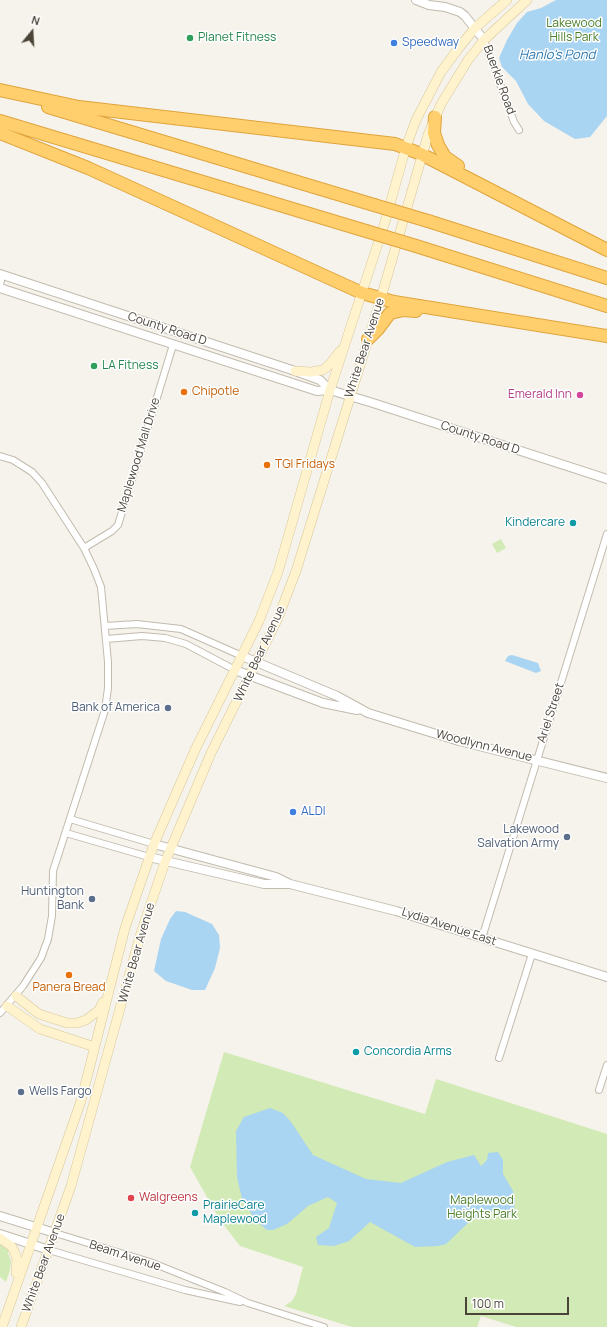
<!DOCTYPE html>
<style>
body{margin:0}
#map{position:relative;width:607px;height:1327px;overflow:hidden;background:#f6f3ec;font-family:Manrope,sans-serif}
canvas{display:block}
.north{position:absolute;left:12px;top:12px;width:40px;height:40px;-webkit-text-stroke:3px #fff;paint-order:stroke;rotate:18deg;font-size:11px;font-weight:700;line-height:16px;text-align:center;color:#4b4439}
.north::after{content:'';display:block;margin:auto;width:14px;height:18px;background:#4b4439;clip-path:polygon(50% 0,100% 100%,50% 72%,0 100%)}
.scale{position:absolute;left:465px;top:1297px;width:104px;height:18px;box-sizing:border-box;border:2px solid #4b4439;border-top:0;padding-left:5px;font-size:12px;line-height:14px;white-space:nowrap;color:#4b4439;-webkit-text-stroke:3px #fff;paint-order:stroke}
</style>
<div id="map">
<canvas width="607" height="1327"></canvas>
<div class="north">N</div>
<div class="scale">100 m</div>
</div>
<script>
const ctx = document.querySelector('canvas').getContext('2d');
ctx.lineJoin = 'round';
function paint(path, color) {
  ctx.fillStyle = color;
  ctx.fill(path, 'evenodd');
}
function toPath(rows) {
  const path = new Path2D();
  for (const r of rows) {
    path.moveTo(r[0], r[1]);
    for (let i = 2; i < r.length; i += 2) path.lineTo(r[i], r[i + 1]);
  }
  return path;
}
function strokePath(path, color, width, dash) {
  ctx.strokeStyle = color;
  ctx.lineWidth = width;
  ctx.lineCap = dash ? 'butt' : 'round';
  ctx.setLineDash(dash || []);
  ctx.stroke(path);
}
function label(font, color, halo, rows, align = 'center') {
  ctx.font = font + ' Manrope,sans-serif';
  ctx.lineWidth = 3;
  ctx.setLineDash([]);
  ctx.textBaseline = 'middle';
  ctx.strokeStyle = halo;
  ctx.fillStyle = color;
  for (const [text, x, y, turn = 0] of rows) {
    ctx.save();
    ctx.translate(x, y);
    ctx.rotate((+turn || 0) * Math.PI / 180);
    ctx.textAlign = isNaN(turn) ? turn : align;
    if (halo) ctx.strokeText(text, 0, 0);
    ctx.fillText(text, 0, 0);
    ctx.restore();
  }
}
paint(toPath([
 [501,539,506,548,497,553,492,544],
 [224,1052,425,1114,436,1079,607,1134,607,1327,516,1327,481,1316,477,1327,352,1327,284,1306,292,1301,296,1294,303,1267,240,1246,220,1220,190,1167],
 [0,1242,9,1249,8,1253,11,1261,10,1270,6,1282,0,1277]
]), '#d2eab5');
paint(toPath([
 [556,0,607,0,607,116,590,137,575,139,544,121,528,104,516,81,502,67,499,58,507,40,517,23,527,12,541,8],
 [512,655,538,663,541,671,536,673,505,661,508,656],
 [176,911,185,912,212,924,219,935,220,948,215,968,205,990,192,990,166,981,154,971,161,939,170,919],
 [270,1108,283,1113,291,1122,313,1155,366,1179,401,1183,447,1162,474,1155,481,1166,487,1160,488,1153,498,1152,503,1160,503,1174,513,1191,515,1202,513,1216,497,1211,486,1211,469,1222,446,1244,438,1246,415,1247,370,1222,349,1241,334,1246,318,1245,316,1237,329,1228,337,1203,328,1197,308,1206,287,1224,273,1230,267,1230,256,1221,242,1199,237,1177,236,1131,244,1117]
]), '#a9d4f2');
const minor = toPath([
 [484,40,514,122,519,130],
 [0,285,2,275],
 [0,456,13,460,32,472,42,483,84,548,94,569,101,587,108,662,108,688,105,710,53,871,52,916,48,939,41,958,23,986,0,1013],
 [84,548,112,531,118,525,173,345],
 [105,626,137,624,181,629,242,656],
 [106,639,142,636,165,638,186,644,235,670],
 [70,819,154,844],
 [66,833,149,857],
 [482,938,607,534],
 [499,1058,532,954],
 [599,1090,607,1065],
 [55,1233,150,1262,225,1292,248,1303,324,1327],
 [49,1250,185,1290,240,1302]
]);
const tertiary = toPath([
 [416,0,429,5,445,7,460,12,465,16,484,40],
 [0,274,295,371,320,380,330,390],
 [0,288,317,391,330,390,373,403,607,479],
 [242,656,337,696,368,713,459,741,607,778],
 [235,670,323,703,357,710],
 [154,844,276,877,290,884,396,911,607,977],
 [149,857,264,884,289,884],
 [0,1216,55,1233],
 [0,1234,49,1250]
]);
const secondary = toPath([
 [295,371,311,372,323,370,329,365,340,351],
 [16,996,39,1014,67,1023,77,1023,86,1020,99,1010,103,1002],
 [7,1006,40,1029,95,1047],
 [0,1238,12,1247,15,1253,17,1259,16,1273],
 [2,1327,81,1101,125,928,154,844,195,750,259,621,278,572,330,390,385,222,406,147,416,120,441,72,458,49,475,28,507,0],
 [21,1327,71,1186,140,936,165,862,211,753,278,618,296,571,381,298,428,135,441,104,468,60,484,40,527,0]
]);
const motorway = toPath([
 [0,90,79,107,395,144,421,154,607,250],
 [48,107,374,205],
 [435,117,434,133,438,145,445,157,458,166],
 [0,121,366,231],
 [0,133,88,168,362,293,394,302,607,336],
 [428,221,607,278],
 [416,246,607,306],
 [368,339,378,329,390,313,404,310,416,311]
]);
strokePath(minor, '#c2bbae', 8);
strokePath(tertiary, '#c2bbae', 10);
strokePath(secondary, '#d6c79b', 10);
strokePath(motorway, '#e0a43c', 14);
strokePath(minor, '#fff', 6);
strokePath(tertiary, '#fff', 8);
strokePath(secondary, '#fff3cd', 9);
strokePath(motorway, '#ffcf6e', 12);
const motorwayBridge = toPath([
 [374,205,428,221],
 [366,231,416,246]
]);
strokePath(motorwayBridge, '#e0a43c', 14, []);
strokePath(motorwayBridge, '#ffcf6e', 12);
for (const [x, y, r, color] of [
 [190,38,4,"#2e9e5b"],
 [394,43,4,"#3f7fe0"],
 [94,366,4,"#2e9e5b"],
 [184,392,4,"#e8710a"],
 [580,395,4,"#d1479c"],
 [267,465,4,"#e8710a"],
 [573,523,4,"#0f9aa8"],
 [168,708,4,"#5c6f8a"],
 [293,812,4,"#3f7fe0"],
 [567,837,4,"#5c6f8a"],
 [92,899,4,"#5c6f8a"],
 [69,975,4,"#e8710a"],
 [356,1052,4,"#0f9aa8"],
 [21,1092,4,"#5c6f8a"],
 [131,1198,4,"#e0444e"],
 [195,1213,4,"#0f9aa8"]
]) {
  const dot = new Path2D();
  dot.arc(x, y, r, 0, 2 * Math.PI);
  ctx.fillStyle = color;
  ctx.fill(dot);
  strokePath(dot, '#fff', 1.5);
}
label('12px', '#4a7f2a', '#fff', [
 ["Lakewood",574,24],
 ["Hills Park",574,38],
 ["Maplewood",482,1201],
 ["Heights Park",482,1215]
]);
label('12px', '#27864d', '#fff', [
 ["Planet Fitness",198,38],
 ["LA Fitness",102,366]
], 'left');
label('12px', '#366cbe', '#fff', [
 ["Speedway",402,43],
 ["ALDI",301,812]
], 'left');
label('12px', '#4b4439', '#fff', [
 ["Buerkle Road",499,80,70],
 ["County Road D",167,329,18],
 ["White Bear Avenue",365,348,-72],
 ["County Road D",480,438,18],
 ["Maplewood Mall Drive",139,455,-73],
 ["White Bear Avenue",260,654,-65],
 ["Ariel Street",551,713,-72],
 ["Woodlynn Avenue",484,746,14],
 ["Lydia Avenue East",449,927,18],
 ["White Bear Avenue",137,953,-74],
 ["Beam Avenue",125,1256,18],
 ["White Bear Avenue",44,1263,-70]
]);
label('12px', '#c56008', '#fff', [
 ["Chipotle",192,392],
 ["TGI Fridays",275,465],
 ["Panera Bread",69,988,"center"]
], 'left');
label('12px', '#b23c85', '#fff', [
 ["Emerald Inn",572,395]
], 'right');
label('12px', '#0d838f', '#fff', [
 ["Kindercare",565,523,"right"],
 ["Concordia Arms",364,1052],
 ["PrairieCare",203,1206],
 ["Maplewood",203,1220]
], 'left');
label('12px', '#4e5e75', '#fff', [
 ["Bank of America",160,708],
 ["Lakewood",559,830],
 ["Salvation Army",559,844],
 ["Huntington",84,892],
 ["Bank",84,906],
 ["Wells Fargo",29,1092,"left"]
], 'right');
label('12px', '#be3a42', '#fff', [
 ["Walgreens",139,1198]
], 'left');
label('italic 13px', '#2e7ab2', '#fff', [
 ["Hanlo's Pond",557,55]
]);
</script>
